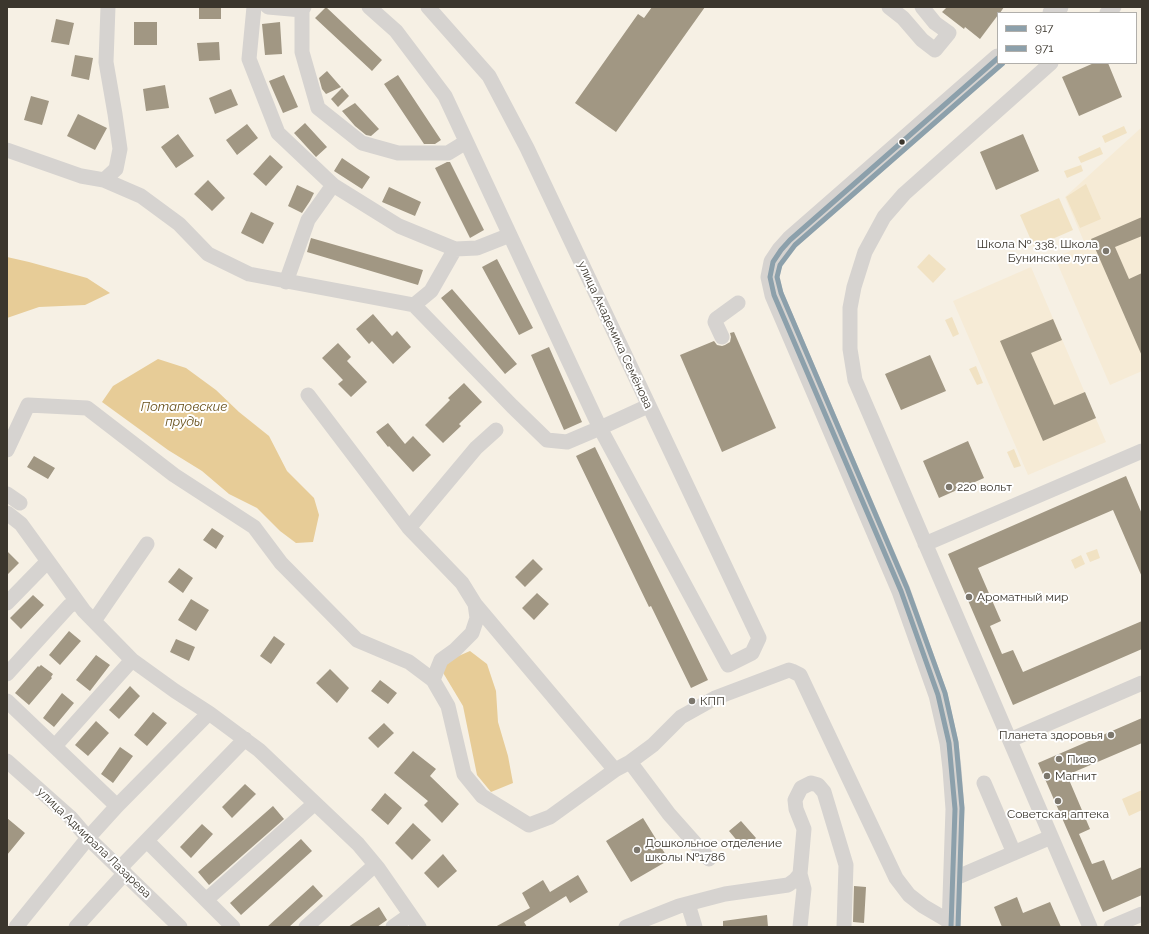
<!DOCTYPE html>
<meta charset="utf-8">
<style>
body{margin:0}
#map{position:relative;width:1149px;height:934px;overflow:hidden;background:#f6f0e4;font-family:Raleway,sans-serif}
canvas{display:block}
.frame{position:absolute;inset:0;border:8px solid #3b362d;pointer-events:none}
.legend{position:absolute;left:997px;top:12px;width:140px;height:52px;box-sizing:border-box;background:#fff;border:1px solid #b1afab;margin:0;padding:5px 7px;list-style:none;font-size:12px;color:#3b362d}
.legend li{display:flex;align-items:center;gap:8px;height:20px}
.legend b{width:20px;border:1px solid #b1afab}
</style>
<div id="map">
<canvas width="1149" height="934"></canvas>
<div class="frame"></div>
<ul class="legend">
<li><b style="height:5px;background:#8ca0ab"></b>917</li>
<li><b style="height:5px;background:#8ca0ab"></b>971</li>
</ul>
</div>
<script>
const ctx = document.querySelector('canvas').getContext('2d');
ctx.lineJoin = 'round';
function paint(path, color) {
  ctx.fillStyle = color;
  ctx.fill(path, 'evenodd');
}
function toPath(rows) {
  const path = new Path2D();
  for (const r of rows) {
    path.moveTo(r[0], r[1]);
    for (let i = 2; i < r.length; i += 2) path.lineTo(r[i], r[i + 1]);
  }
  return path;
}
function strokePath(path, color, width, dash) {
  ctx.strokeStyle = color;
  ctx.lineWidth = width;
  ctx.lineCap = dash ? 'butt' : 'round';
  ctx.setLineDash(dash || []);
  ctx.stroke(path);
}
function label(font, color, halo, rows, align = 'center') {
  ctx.font = font + ' Raleway,sans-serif';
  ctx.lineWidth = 4;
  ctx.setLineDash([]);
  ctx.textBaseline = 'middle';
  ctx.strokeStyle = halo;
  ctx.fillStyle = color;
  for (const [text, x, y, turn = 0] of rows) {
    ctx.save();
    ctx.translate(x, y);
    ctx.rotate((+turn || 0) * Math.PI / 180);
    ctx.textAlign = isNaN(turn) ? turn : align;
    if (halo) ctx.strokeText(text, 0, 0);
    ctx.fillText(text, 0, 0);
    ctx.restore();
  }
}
paint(toPath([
 [1142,127,1142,371,1110,385,1055,258,1085,244,1065,197],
 [1031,267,1106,442,1028,475,953,301]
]), '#f6ebd6');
paint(toPath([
 [1124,126,1127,133,1105,143,1102,136],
 [1100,147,1103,154,1081,163,1078,157],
 [1081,165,1083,171,1067,178,1064,171],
 [1086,184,1101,219,1080,228,1066,197],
 [1059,198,1073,230,1034,247,1020,215],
 [929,254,946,269,933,283,917,267],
 [952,317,959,334,953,337,945,320],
 [976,366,983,383,977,385,969,369],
 [1014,449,1021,466,1014,468,1007,452],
 [1097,549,1100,558,1090,562,1086,553],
 [1081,555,1085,564,1075,569,1071,560],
 [1142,790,1142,810,1129,816,1122,799]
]), '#f1e2c3');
paint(toPath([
 [7,257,29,262,87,278,110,293,85,305,39,307,7,318],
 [158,359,186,368,216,390,239,412,269,436,287,471,314,498,319,515,313,542,296,543,280,531,257,508,229,494,202,471,168,450,102,402,113,386],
 [470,651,487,664,496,691,498,722,508,756,513,783,491,792,477,775,463,706,442,671,447,661]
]), '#e7cc97');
paint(toPath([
 [199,7,221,7,221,19,199,19],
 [326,7,382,60,372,71,315,18],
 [652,7,705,7,616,132,575,103,638,14,644,18],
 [947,7,1004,7,1000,13,998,13,998,15,980,39,965,27,964,29,942,12],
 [56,19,74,23,69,45,51,42],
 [134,22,157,22,157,45,134,45],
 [280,22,282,54,265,55,262,24],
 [219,42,220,60,199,61,197,43],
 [75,55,93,58,89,80,71,76],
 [1094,63,1108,63,1122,97,1079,116,1062,77],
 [327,71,341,87,326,94,322,89,319,78],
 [284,75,298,107,283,113,269,81],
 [398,75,441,140,435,144,424,144,384,84],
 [165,85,169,108,146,111,143,89],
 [342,88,349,96,338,107,331,99],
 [231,89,238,105,215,114,209,98],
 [31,96,49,101,42,125,24,120],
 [355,103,379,129,371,136,366,135,355,126,342,111],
 [78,114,107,128,95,150,67,136],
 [305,123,327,147,316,157,294,133],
 [247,124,258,138,237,155,226,140],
 [178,134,194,156,176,168,161,147],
 [1023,134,1039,171,996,190,980,152],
 [270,155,283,167,266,186,253,174],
 [342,158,370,177,362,189,334,171],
 [447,162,450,162,484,230,470,238,435,168],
 [208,180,225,198,212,211,194,194],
 [297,185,314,193,310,201,302,213,288,206],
 [389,187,421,202,415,216,382,202],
 [251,212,274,223,263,244,241,233],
 [1142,217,1142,236,1115,247,1129,279,1142,273,1142,356,1091,239],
 [311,238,423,270,418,285,307,252],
 [497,259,533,328,519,335,482,267],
 [452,289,517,364,505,374,441,298],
 [373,314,392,336,397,331,411,347,393,364,372,341,369,344,356,329],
 [1053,319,1062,340,1031,353,1054,405,1085,392,1096,418,1043,441,1000,341],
 [734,332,776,428,722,452,680,355,714,341,717,345,722,346,725,345,730,342,731,337,730,333],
 [338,343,351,357,347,361,367,382,351,397,338,384,343,380,322,358],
 [549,347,582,422,564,430,531,355],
 [930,355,946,391,901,410,885,374],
 [464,383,482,402,459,424,461,426,443,443,425,425,450,400,448,398],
 [388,423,405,444,413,436,431,455,413,472,389,446,388,447,376,432],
 [968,441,984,478,939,498,923,461],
 [595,447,708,680,691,688,651,606,649,607,576,456],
 [34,456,55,468,48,479,27,467],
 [1126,476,1142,514,1142,577,1113,510,978,568,1001,621,990,626,1002,654,1013,650,1023,672,1142,621,1142,649,1013,705,948,554],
 [212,528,224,536,216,549,203,540],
 [7,551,19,563,7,575],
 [533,559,543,569,525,587,515,577],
 [179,568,193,578,183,593,168,582],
 [537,593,549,604,534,620,522,608],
 [33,595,44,605,21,629,10,618],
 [191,599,209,610,196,631,178,620],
 [69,631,81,641,60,665,49,655],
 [274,636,285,644,271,664,260,656],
 [176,639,195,647,189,661,170,652],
 [96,655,110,665,90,691,76,680],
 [41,665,53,674,51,677,52,678,29,705,15,693,38,666,39,667],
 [330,669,349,688,337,703,316,683],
 [380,680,397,693,388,704,371,691],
 [130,686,140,696,119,719,109,710],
 [62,693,74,703,54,727,43,718],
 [153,712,167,723,147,746,134,735],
 [1142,718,1142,743,1067,775,1090,829,1079,834,1092,864,1104,860,1112,880,1142,867,1142,895,1103,912,1038,763],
 [96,721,109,733,88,756,75,745],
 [384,723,394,733,378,748,368,738],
 [120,747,133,756,113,783,101,774],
 [413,751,436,769,430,776,459,804,442,823,424,805,428,801,394,773],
 [245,784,256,794,232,818,222,807],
 [385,793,402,808,388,825,371,810],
 [273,806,284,819,209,885,198,872],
 [7,818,25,833,7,855],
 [643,818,669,860,631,882,606,841],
 [741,821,756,838,744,849,729,831],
 [413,823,431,840,412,860,395,843],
 [202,824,213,834,191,858,180,847],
 [301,839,312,851,241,915,230,903],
 [443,854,457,871,438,888,424,873],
 [578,875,588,892,570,903,566,896,524,922,527,927,495,927,530,908,522,893,543,880,550,892],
 [313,885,323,896,289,927,267,927],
 [854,886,866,887,864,923,853,922],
 [1017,897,1023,913,1050,902,1061,927,1002,927,994,907],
 [379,907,387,920,377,927,348,927],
 [767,915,768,927,723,927,723,921]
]), '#a19783');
strokePath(toPath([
 [254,7,249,59,278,133,333,185,399,226,455,249,477,248,510,235],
 [268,7,302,10],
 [304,7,302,10,302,52,318,108,362,143,398,153,448,153,466,142],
 [369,7,396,31,445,96,600,428,728,665,752,653,759,638,527,148,489,76,428,7],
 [889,7,903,18,922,40,935,50,949,33,935,23,922,7],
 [1107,13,1114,7],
 [1051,63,904,194,884,217,865,252,854,287,850,308,850,349,855,380,1090,927],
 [7,150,81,176,104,180,116,169,120,149,115,114,106,62,108,7],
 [104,180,141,196,179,224,208,254,249,274,414,305,512,406,547,440,567,442,600,428,648,406],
 [286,282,308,220,333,185],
 [414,305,431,291,455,249],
 [722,337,715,322,716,319,738,303],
 [308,395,409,528,462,583,475,604,477,618,472,633,455,650,441,660,433,680,448,706,464,774,482,796,529,825,550,817,615,770,630,762,653,745,681,717,715,698,789,670,792,671,800,675,896,878,909,895,923,906,952,923],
 [7,450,28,405,87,408,174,475,254,527,281,563,357,640,409,662,433,680],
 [7,494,20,503],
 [7,513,21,524,84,611,132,660,175,691,209,713,259,750,358,844,378,868,419,927],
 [409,528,476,448,496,430],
 [925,544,1142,451],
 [7,603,48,561],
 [475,604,615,770],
 [94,621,147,544],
 [7,674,69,606,77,602],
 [7,701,117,806],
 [1010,740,1142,683],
 [55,746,132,660],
 [7,761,70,817,88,838,180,927],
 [630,762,669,814,709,859],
 [984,783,1014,853],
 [147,841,233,927],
 [120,868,245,739],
 [953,879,1051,837],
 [206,900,314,804],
 [688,904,695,927],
 [16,927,88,838,117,806,209,713],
 [76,927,125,873],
 [306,927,375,865],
 [393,927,410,915],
 [626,927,679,906,725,894,788,885,795,880,800,874,804,829,796,809,795,800,801,788,811,783,818,785,824,792,846,865,844,927],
 [800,927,804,889,800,874],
 [1111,927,1142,914]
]), '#d6d3d0', 15);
strokePath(toPath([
 [1052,13,1059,7],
 [951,927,955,809,952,769,949,743,938,695,901,591,774,295,770,277,773,262,781,250,790,240,998,58]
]), '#d6d3d0', 19);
strokePath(toPath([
 [951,927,955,809,949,743,938,695,901,591,774,295,770,277,773,262,781,250,790,240,998,58]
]), '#8ca0ab', 5);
strokePath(toPath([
 [958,927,962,808,956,742,945,693,907,588,781,293,777,277,780,265,795,245,1003,63]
]), '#8ca0ab', 5);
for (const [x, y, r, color] of [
 [902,142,3.5,"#3b362d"],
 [1106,251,4,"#7c776d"],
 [949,487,4,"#7c776d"],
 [969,597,4,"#7c776d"],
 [692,701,4,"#7c776d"],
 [1111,735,4,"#7c776d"],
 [1059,759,4,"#7c776d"],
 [1047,776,4,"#7c776d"],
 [1058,801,4,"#7c776d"],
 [637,850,4,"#7c776d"]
]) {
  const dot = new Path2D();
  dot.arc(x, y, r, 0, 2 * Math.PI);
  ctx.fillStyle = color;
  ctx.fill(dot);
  strokePath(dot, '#fff', 1.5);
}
label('12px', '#3b362d', '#fff', [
 ["Школа № 338, Школа",1098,244,"right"],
 ["Бунинские луга",1098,258,"right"],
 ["220 вольт",957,487],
 ["Ароматный мир",977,597],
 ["КПП",700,701],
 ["Планета здоровья",1103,735,"right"],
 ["Пиво",1067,759],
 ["Магнит",1055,776],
 ["Советская аптека",1058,814,"center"],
 ["Дошкольное отделение",645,843],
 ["школы №1786",645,857]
], 'left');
label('12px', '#3b362d', '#fff', [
 ["улица Академика Семёнова",615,335,65],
 ["улица Адмирала Лазарева",94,843,44]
]);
label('italic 13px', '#69511b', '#fff', [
 ["Потаповские",184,407],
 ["пруды",184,422]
]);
</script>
